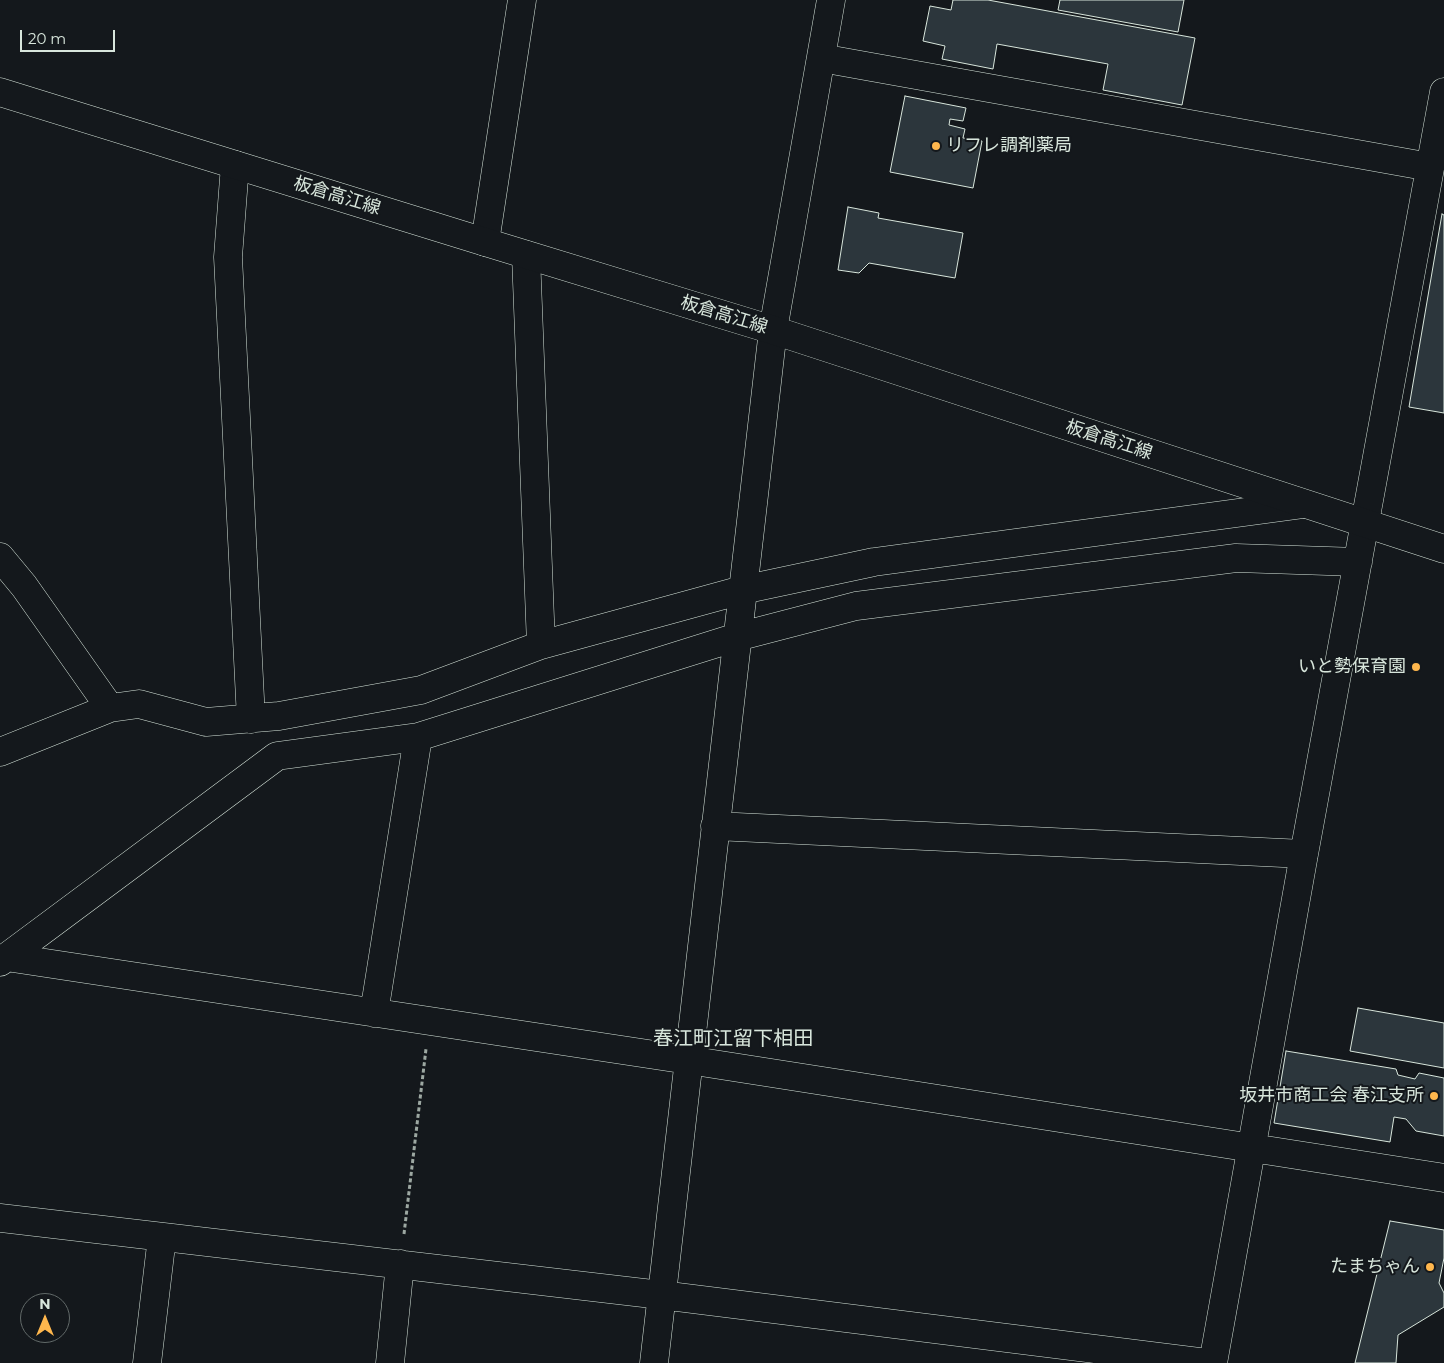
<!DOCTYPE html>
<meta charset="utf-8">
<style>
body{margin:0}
#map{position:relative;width:1444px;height:1363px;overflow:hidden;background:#14181c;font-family:Montserrat,sans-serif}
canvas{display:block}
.north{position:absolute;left:20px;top:1293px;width:50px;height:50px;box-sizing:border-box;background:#14181c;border:1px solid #626a69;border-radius:50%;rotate:0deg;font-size:14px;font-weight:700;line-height:20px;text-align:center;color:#d8e6dc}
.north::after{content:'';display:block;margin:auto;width:18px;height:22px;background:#ffb74d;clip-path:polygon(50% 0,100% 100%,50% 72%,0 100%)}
.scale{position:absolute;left:20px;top:30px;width:95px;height:22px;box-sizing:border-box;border:2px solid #d8e6dc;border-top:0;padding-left:6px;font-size:15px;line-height:18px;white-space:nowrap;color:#d8e6dc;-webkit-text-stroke:4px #14181c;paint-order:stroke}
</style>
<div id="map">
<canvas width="1444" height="1363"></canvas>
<div class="north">N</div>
<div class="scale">20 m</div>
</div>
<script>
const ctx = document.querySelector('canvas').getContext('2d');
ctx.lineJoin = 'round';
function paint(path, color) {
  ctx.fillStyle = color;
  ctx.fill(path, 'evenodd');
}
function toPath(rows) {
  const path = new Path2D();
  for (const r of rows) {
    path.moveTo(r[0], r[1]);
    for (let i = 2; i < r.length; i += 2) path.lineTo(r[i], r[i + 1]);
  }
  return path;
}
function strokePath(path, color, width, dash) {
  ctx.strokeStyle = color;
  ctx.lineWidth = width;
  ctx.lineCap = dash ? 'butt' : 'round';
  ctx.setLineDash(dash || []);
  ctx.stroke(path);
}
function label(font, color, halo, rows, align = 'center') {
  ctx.font = font + ' Montserrat,"Noto Sans JP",sans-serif';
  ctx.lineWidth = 4;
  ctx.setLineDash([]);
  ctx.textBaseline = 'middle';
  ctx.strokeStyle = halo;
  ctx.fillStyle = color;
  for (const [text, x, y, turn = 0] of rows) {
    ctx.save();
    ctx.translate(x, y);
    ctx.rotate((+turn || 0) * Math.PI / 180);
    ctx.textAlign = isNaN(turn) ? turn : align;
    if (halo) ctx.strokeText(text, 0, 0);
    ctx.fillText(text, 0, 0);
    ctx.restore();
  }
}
const building = toPath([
 [953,0,988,0,1195,38,1182,105,1103,90,1108,64,997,44,993,69,942,59,945,46,923,41,930,6,951,10,953,0],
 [1060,0,1184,0,1178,32,1058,10,1060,0],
 [905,96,966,108,963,121,950,119,949,125,965,129,963,138,982,141,973,188,890,172,905,96],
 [848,207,879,213,878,218,963,233,955,278,869,263,859,273,838,270,848,207],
 [1442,214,1444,215,1444,413,1409,407,1442,214],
 [1358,1008,1444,1023,1444,1068,1350,1051,1358,1008],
 [1286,1051,1396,1069,1398,1075,1415,1079,1419,1073,1444,1078,1444,1136,1416,1131,1406,1119,1394,1117,1390,1142,1274,1123,1286,1051],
 [1390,1221,1444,1230,1444,1258,1439,1283,1444,1293,1444,1307,1398,1335,1396,1363,1355,1363,1390,1221]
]);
paint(building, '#2c363c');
strokePath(building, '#d8e6dc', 1);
const minor = toPath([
 [821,58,1430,167],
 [235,165,228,257,251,719],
 [485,242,522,0],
 [526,255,541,645],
 [0,557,24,586,110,708],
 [0,752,110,708,139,704,206,722,279,716,421,690,541,645,742,590,874,562,1304,504],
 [715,826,1304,854],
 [6,957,688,1060,1444,1178],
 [0,962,277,756,418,737,737,637,856,606,1236,558,1358,562],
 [374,1013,418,737],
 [0,1218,661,1295,1207,1363],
 [147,1363,162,1237],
 [390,1363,400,1264],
 [654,1363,773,330,831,0],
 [1213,1363,1304,854,1444,92]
]);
const major = toPath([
 [0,92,485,242,773,330,1444,549]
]);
strokePath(minor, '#d8e6dc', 29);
strokePath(major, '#d8e6dc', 29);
strokePath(toPath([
 [404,1234,426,1049]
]), '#9da8a2', 3, [4, 2.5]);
strokePath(minor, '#14181c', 28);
strokePath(major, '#14181c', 28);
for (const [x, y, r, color] of [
 [936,146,5,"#ffb74d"],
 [1416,667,5,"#ffb74d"],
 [1434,1096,5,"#ffb74d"],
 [1430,1267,5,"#ffb74d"]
]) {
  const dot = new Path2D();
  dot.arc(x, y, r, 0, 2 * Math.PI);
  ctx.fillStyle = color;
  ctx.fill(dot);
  strokePath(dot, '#14181c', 2);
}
label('18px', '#d8e6dc', '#14181c', [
 ["リフレ調剤薬局",946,146,"left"],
 ["いと勢保育園",1406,667],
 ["坂井市商工会 春江支所",1424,1096],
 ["たまちゃん",1420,1267]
], 'right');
label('18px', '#d8e6dc', '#14181c', [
 ["板倉高江線",337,196,17],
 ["板倉高江線",724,315,17],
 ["板倉高江線",1109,440,18]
]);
label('20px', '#d8e6dc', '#14181c', [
 ["春江町江留下相田",733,1039]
]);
</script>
